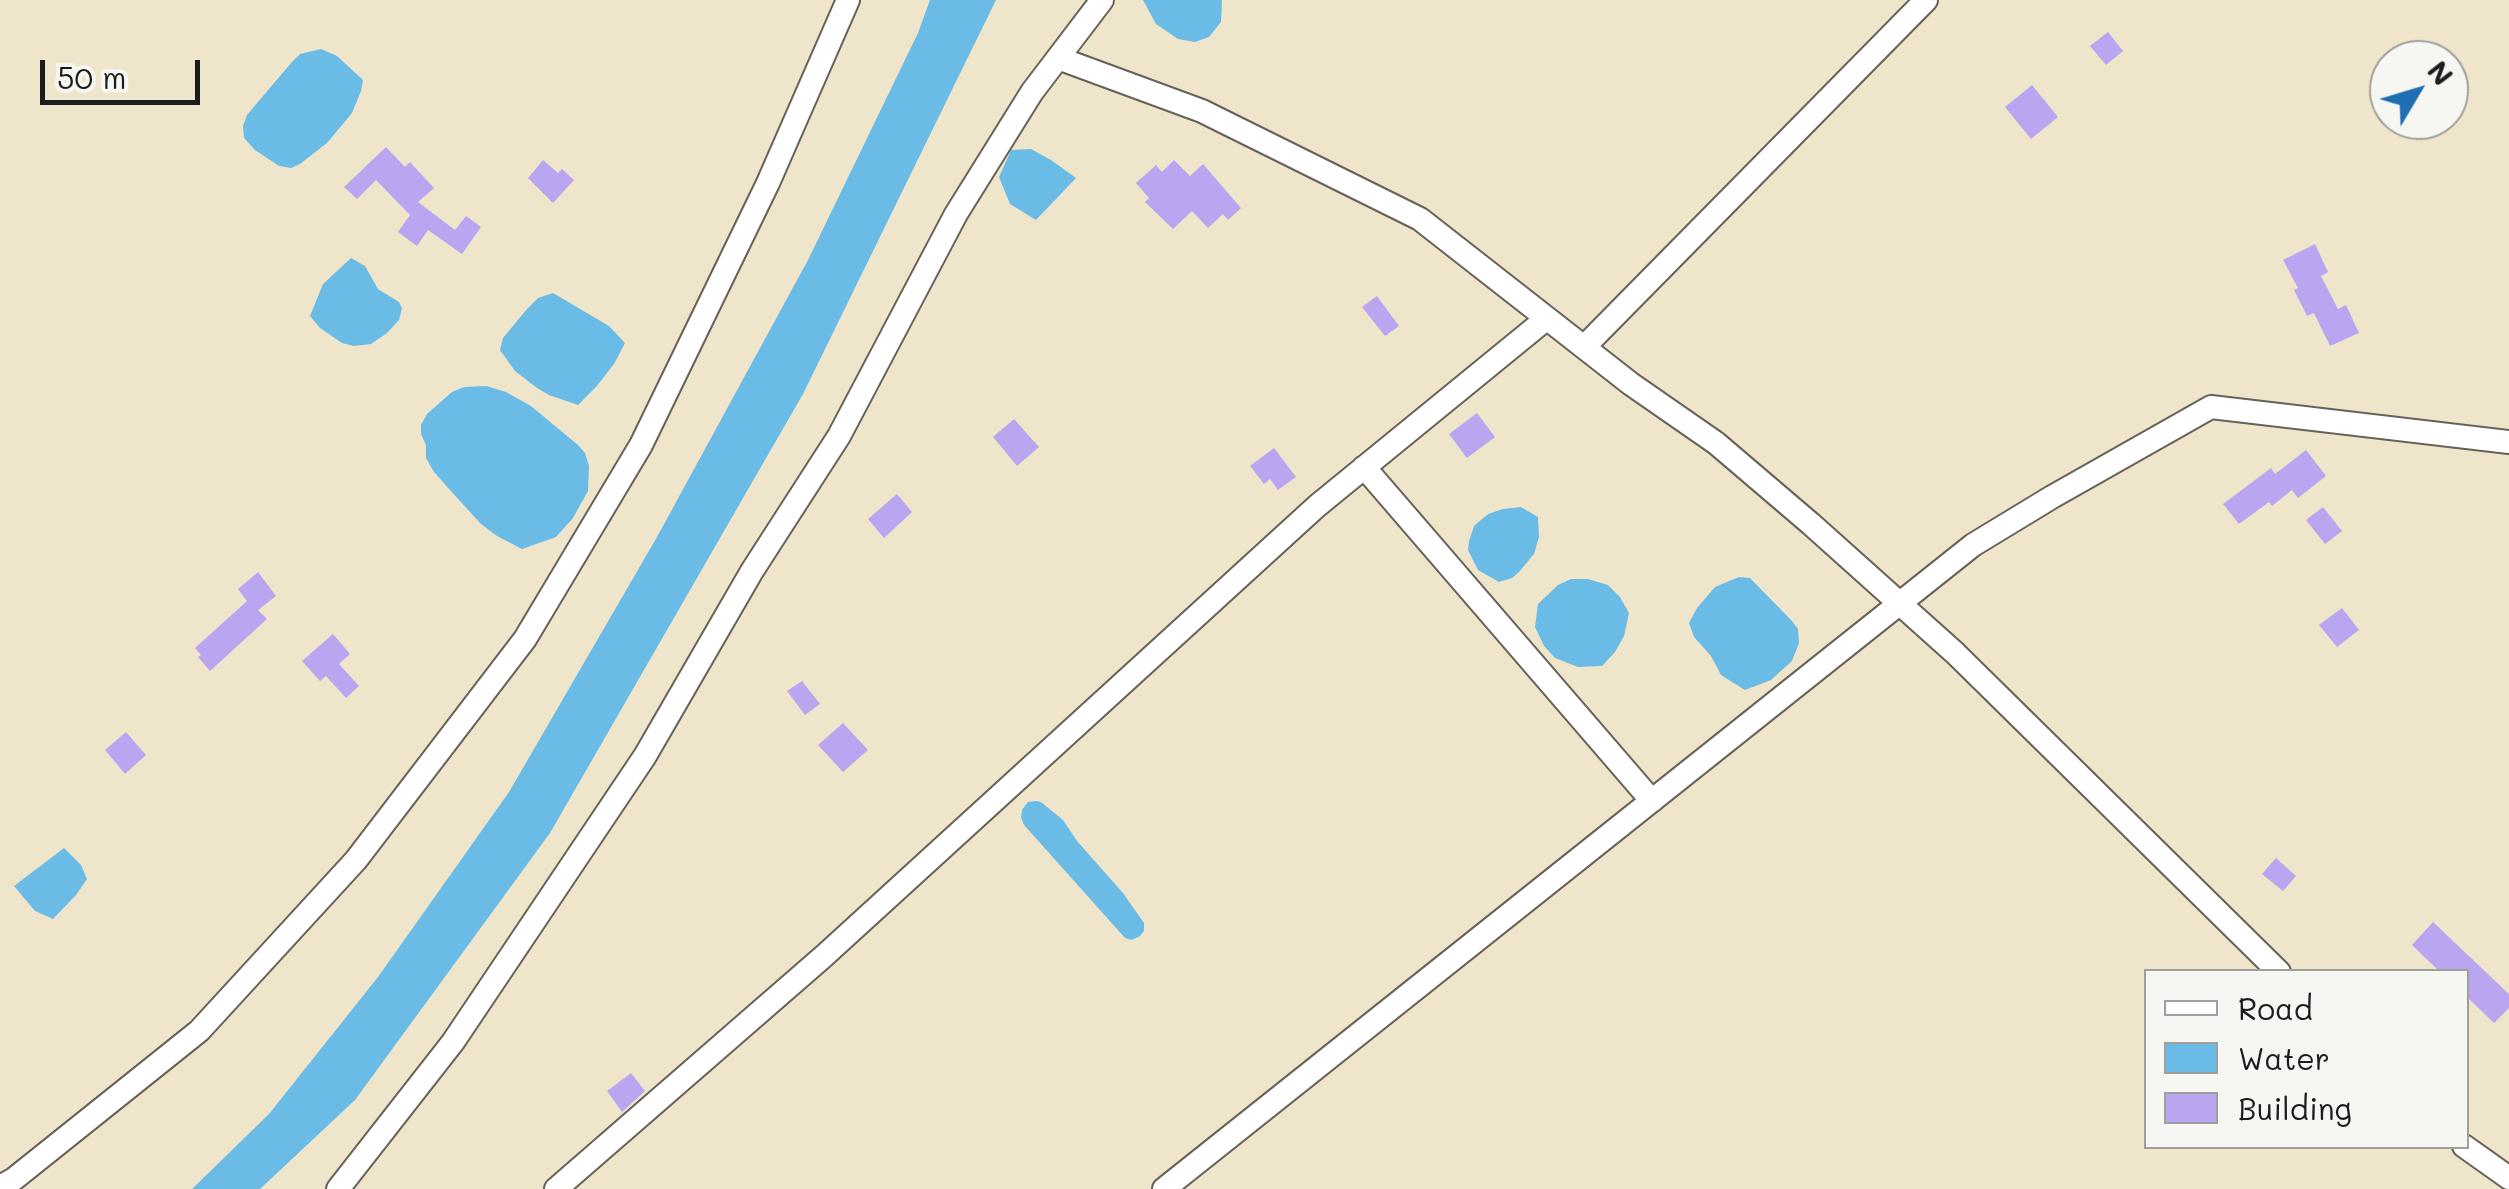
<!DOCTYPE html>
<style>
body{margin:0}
#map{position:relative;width:2509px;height:1189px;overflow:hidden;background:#efe5ca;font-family:Mali,sans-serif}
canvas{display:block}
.legend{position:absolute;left:2144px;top:969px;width:325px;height:180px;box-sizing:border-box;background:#f6f6f2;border:2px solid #9f9f9c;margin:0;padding:12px 18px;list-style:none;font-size:30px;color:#1c1c1c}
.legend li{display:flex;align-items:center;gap:20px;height:50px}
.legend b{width:50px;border:2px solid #9f9f9c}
.north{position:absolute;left:2369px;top:40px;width:100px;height:100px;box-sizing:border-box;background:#f6f6f2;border:2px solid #9f9f9c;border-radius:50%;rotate:52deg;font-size:28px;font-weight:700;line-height:40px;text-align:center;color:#1c1c1c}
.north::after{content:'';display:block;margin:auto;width:35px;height:45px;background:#1f6fb2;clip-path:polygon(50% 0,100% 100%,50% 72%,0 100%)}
.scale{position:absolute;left:40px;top:60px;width:160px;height:45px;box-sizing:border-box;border:5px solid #1c1c1c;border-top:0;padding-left:12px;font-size:30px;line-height:35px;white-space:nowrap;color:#1c1c1c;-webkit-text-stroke:8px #f6f6f2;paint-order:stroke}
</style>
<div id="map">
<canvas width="2509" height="1189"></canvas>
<ul class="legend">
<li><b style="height:12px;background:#fff"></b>Road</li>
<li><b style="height:28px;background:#6abce6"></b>Water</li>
<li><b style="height:28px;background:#baa6f0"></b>Building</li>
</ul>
<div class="north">N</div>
<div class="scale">50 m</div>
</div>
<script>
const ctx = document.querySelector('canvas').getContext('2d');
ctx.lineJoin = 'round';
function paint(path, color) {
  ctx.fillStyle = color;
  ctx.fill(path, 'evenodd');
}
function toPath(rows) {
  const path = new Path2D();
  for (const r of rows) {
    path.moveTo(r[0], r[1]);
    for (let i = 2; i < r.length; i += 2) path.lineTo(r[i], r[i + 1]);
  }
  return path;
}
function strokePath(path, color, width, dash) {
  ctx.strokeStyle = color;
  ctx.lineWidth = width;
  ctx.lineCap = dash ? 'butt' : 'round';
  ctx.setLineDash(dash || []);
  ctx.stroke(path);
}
paint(toPath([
 [930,0,996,0,803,394,550,833,355,1100,260,1189,192,1189,269,1114,378,977,509,792,657,537,808,260,918,33],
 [1143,0,1222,0,1221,22,1209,37,1195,42,1178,39,1156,24],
 [321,49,337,56,363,80,361,91,352,113,327,143,300,164,291,168,279,166,255,150,244,138,243,126,247,115,291,63,300,54],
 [1031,149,1051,160,1076,178,1036,220,1010,204,999,177,1011,150],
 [351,258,365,266,378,289,399,302,402,308,399,320,387,333,371,344,354,346,342,343,320,328,310,316,323,284],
 [553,293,609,326,625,343,614,364,596,387,578,405,549,395,537,388,515,371,500,350,503,338,527,309,538,298],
 [486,386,506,392,531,406,578,445,585,453,589,466,588,491,573,518,556,537,522,549,497,536,481,524,450,490,434,472,426,458,426,445,421,434,421,425,427,414,452,392,464,387],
 [1521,507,1538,517,1539,537,1534,554,1519,572,1512,578,1499,582,1478,570,1468,550,1469,541,1474,526,1488,514,1503,509],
 [1739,577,1750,578,1792,621,1798,629,1799,643,1792,661,1771,680,1745,690,1721,675,1711,656,1694,637,1689,623,1697,608,1715,587],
 [1571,579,1588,579,1608,585,1620,597,1629,613,1624,636,1615,652,1602,666,1578,667,1555,658,1544,646,1535,627,1538,604,1558,585],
 [1036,801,1041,802,1063,820,1077,841,1123,893,1144,923,1144,931,1140,936,1132,940,1125,938,1024,825,1021,817,1022,810,1028,802],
 [64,848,81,865,87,879,76,895,53,919,35,911,14,886]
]), '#6abce6');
paint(toPath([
 [2108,32,2123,51,2106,65,2090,46],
 [2032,85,2058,117,2031,139,2005,107],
 [386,147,405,167,410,162,434,188,418,202,455,230,466,216,481,227,462,254,428,230,417,246,398,232,410,215,376,180,357,199,344,187],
 [543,160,558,173,562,169,574,180,553,203,528,178],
 [1174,160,1190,176,1203,164,1241,208,1228,220,1223,214,1208,228,1192,211,1173,229,1145,202,1149,198,1136,183,1156,165,1162,172],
 [2315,244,2328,272,2321,276,2338,309,2346,305,2359,333,2330,346,2314,313,2307,316,2294,290,2298,288,2283,260],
 [1377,296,1399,326,1385,336,1362,307],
 [1477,413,1495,437,1467,458,1449,434],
 [1014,419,1039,447,1017,466,993,437],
 [1274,448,1296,477,1278,490,1270,479,1264,484,1250,466],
 [2306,450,2326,476,2298,498,2292,490,2272,506,2269,502,2239,524,2223,504,2271,468,2275,474],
 [897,494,912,512,884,538,868,519],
 [2323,507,2342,531,2325,544,2306,520],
 [258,572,276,596,258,610,267,619,210,671,198,657,201,655,195,648,247,601,238,589],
 [2342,608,2359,630,2337,647,2319,625],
 [333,634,350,654,339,664,359,686,346,698,326,676,320,681,302,661],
 [802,681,820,704,805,715,787,691],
 [843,723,868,750,843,772,818,745],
 [126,732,146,755,125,774,105,750],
 [2276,858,2296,876,2283,891,2262,874],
 [2433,922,2509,994,2509,1008,2494,1023,2466,996,2466,972,2440,972,2412,945],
 [631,1073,645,1091,622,1112,607,1091]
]), '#baa6f0');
const street = toPath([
 [1058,58,1202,111,1420,219,1631,384,1716,443,1811,524,1955,653,2279,972],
 [1584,347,1926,0],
 [1364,467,1652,801],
 [2464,1146,2509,1178],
 [0,1187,14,1179,199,1031,356,860,525,639,641,445,768,183,848,0],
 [338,1189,453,1042,645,756,752,571,839,436,956,214,1032,92,1102,0],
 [556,1189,824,956,1317,506,1546,319],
 [1164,1189,1973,545,2052,497,2211,407,2509,442]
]);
strokePath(street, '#666259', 26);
strokePath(street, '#fff', 22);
</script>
